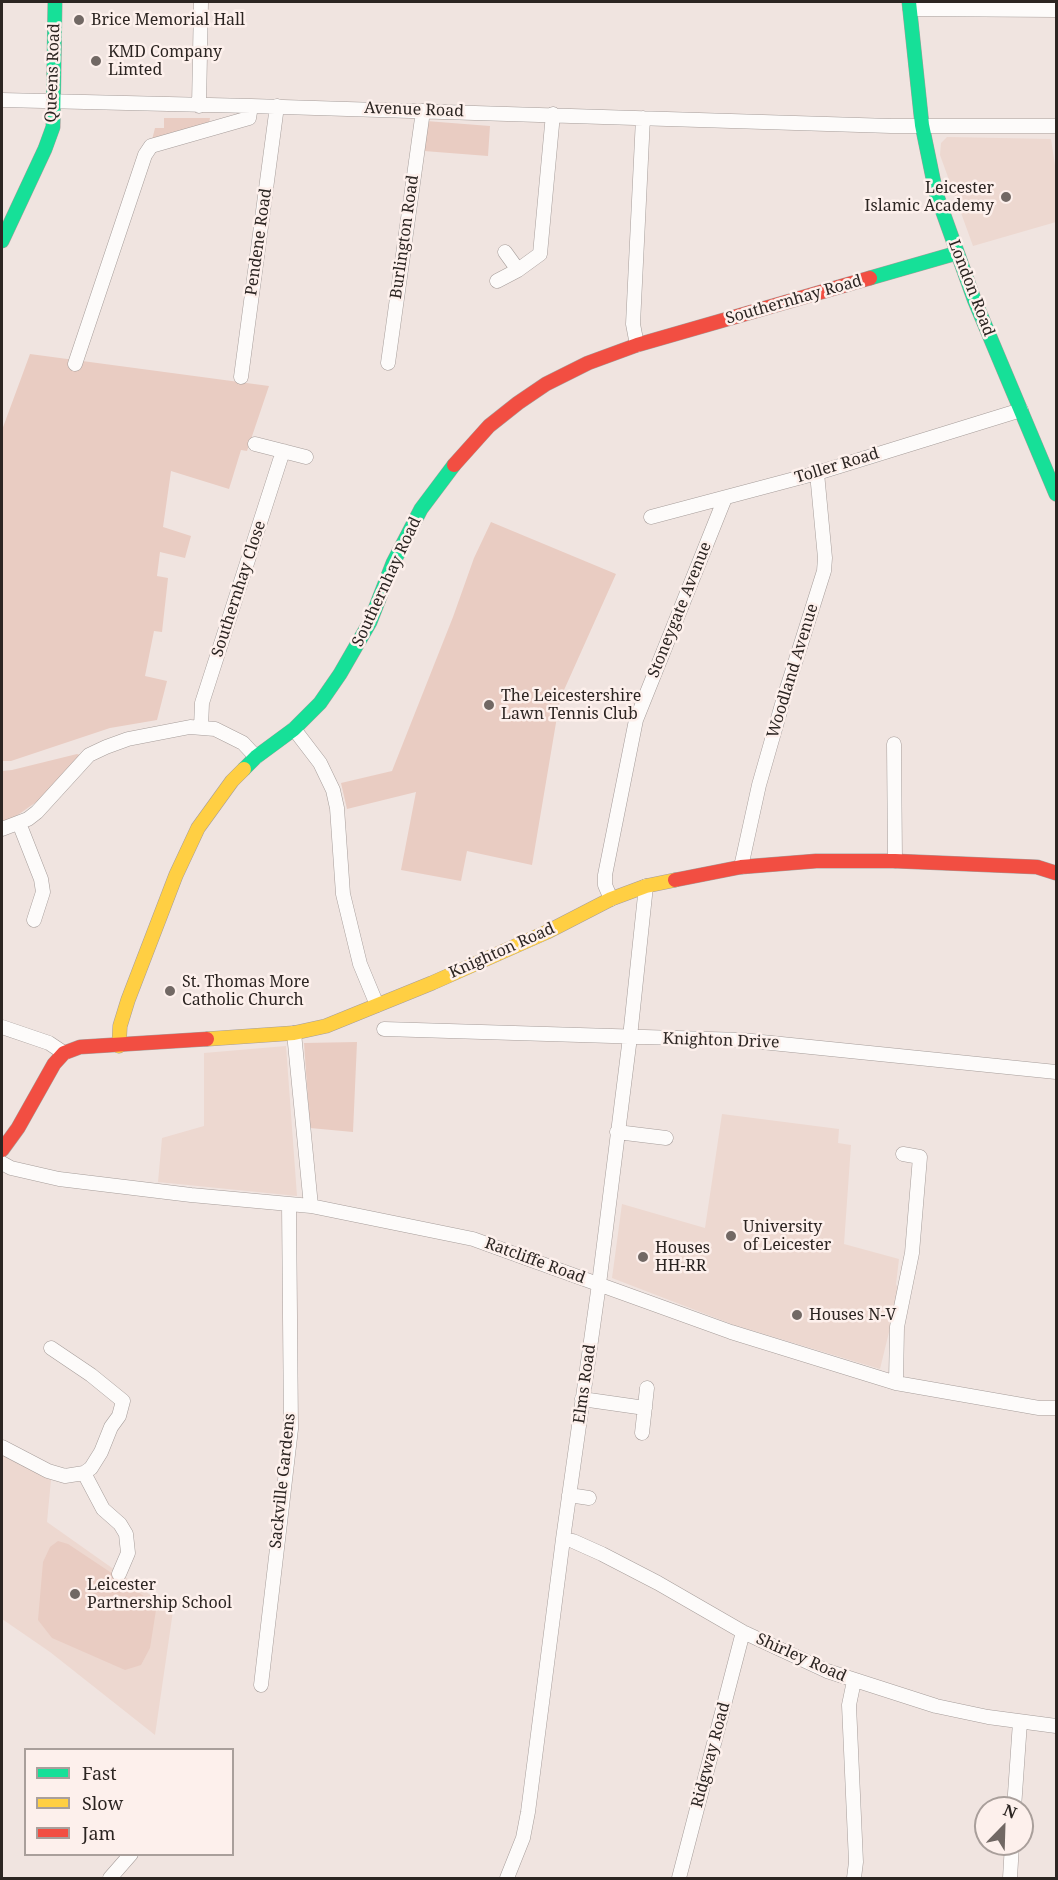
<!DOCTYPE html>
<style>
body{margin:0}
#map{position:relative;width:1058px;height:1880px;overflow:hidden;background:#f0e4e0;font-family:"Noto Serif",serif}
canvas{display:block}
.frame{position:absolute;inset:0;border:3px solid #2c2522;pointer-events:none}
.legend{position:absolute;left:24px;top:1748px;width:210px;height:108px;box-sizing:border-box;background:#fdf0ec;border:2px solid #a99f9b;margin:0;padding:8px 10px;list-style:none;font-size:18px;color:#2c2522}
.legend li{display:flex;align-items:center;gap:12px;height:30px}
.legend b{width:30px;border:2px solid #a99f9b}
.north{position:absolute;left:974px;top:1796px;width:60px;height:60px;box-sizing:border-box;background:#fdf0ec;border:2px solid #a99f9b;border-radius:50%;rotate:23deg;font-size:16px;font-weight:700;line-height:24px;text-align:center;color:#2c2522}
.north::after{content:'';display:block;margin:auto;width:21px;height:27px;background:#716864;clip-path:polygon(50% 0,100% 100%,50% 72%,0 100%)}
</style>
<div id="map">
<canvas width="1058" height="1880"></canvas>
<div class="frame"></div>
<ul class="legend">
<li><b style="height:8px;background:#16e098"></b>Fast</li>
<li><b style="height:8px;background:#ffcf43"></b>Slow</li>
<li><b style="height:8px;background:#f24e42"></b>Jam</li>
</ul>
<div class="north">N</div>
</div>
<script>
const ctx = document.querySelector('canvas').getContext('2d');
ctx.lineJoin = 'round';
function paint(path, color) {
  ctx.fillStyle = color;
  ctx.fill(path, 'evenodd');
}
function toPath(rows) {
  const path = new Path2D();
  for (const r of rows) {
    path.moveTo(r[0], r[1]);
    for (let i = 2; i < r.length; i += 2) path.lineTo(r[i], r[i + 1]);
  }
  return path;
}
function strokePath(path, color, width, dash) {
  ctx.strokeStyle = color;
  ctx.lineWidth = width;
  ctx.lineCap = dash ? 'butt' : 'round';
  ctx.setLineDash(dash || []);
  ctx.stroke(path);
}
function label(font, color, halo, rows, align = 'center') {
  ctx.font = font + ' "Noto Serif",serif';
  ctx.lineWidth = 5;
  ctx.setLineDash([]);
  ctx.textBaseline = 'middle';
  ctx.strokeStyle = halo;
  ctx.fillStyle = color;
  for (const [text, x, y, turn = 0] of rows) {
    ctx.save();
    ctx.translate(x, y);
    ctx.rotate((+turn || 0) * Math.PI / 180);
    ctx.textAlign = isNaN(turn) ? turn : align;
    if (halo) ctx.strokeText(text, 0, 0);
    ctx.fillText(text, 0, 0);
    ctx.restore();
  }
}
paint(toPath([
 [947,137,1051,139,1056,172,1056,222,973,246,940,155,941,143],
 [286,1046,297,1196,158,1182,162,1138,204,1126,204,1053],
 [722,1114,839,1129,838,1143,851,1145,844,1244,899,1259,896,1284,899,1291,880,1369,734,1325,612,1278,622,1204,705,1228],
 [2,1450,51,1480,47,1522,173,1611,155,1735,50,1652,2,1619]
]), '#edd8d0');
paint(toPath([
 [164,118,210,118,209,123,152,140,155,128,164,128],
 [426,121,490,126,488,156,424,151],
 [30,354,269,386,247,451,241,450,229,489,171,471,163,527,191,536,185,558,160,552,157,576,168,578,162,632,154,631,145,676,167,681,157,720,110,728,11,761,2,761,2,430],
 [491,522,616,574,560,699,532,865,467,851,461,881,401,870,416,792,347,809,341,783,392,771,453,617,474,558],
 [77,754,80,755,42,798,12,819,2,821,2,771,12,770],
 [357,1042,353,1132,310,1128,304,1043],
 [58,1541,68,1544,116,1576,145,1597,156,1610,150,1648,141,1665,125,1670,52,1638,38,1620,43,1562,50,1547]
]), '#e9ccc2');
const street = toPath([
 [910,9,1056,10],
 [2,100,251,106],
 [199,106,201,2],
 [505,252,518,270],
 [497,281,518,270,540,254,553,114],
 [637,345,633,324,643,118],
 [388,363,423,111],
 [75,364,145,155,151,146,249,118,251,106,891,126,1056,126],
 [241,377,277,106],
 [255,444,306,457],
 [651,517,817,473,1021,410],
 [201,727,202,703,283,451],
 [294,729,320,763,333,790,337,808,343,894,360,964,377,1005],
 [894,744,895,861],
 [19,823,41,879,43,892,34,920],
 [2,829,28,819,37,812,89,755,106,747,128,739,190,727,215,729,243,743,256,757],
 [741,867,759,785,783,701,824,571,825,558,817,473],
 [611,899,605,885,605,875,636,720,725,498],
 [2,1027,49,1043,64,1053],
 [384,1029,742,1040,1056,1072],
 [294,1033,311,1206],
 [617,1132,666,1138],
 [2,1163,11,1168,59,1179,191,1195,311,1206,473,1239,731,1332,896,1383,1039,1408,1056,1408],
 [51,1348,91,1375,123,1401,119,1416,111,1427,101,1452,91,1468,84,1473],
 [896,1383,897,1327,912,1253,920,1157,903,1154],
 [582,1399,645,1408],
 [642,1433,647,1388],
 [2,1447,48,1471,65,1476,84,1473,103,1509,120,1524,126,1534,128,1553,119,1574],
 [569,1495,589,1498],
 [563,1539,573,1541,602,1554,658,1583,743,1632,827,1671,936,1706,988,1717,1056,1726],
 [854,1681,849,1705,856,1862,854,1878],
 [261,1685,291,1429,289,1204],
 [1014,1808,1020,1722],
 [110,1878,131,1854],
 [507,1878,523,1838,528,1812,563,1539,599,1284,630,1037,646,886],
 [679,1878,743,1632],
 [1010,1878,1012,1844]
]);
const fast = toPath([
 [909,2,922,125,936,193,974,299,1056,494],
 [2,241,45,149,53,127,55,2],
 [870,278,957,253],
 [244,769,256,757,294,729,320,703,340,674,370,622,393,563,421,509,454,465]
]);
const slow = toPath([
 [207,1039,294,1033,326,1026,432,983,547,932,611,899,646,886,675,880],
 [119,1046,120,1026,128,1000,176,875,198,828,232,781,244,769]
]);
const jam = toPath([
 [454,465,489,426,518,403,546,384,588,363,637,345,870,278],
 [675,880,741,867,816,861,895,861,1037,867,1056,873],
 [2,1150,18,1128,54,1064,64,1053,80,1047,207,1039]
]);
strokePath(street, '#a69d9a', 15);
strokePath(fast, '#a69d9a', 15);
strokePath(slow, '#a69d9a', 15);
strokePath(jam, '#a69d9a', 15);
strokePath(street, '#fdfbfa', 14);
strokePath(fast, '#16e098', 14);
strokePath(slow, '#ffcf43', 14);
strokePath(jam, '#f24e42', 14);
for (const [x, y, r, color] of [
 [79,20,6,"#716864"],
 [96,61,6,"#716864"],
 [1006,197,6,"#716864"],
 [489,705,6,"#716864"],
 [170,991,6,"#716864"],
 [731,1236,6,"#716864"],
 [643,1257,6,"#716864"],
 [797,1315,6,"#716864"],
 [75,1594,6,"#716864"]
]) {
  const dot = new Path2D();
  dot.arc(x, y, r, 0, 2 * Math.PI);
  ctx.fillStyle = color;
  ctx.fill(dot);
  strokePath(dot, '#fdf0ec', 2);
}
label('16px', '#2c2522', '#fdf0ec', [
 ["Brice Memorial Hall",91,20],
 ["KMD Company",108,52],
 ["Limted",108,70],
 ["Leicester",994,188,"right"],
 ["Islamic Academy",994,206,"right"],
 ["The Leicestershire",501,696],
 ["Lawn Tennis Club",501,714],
 ["St. Thomas More",182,982],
 ["Catholic Church",182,1000],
 ["University",743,1227],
 ["of Leicester",743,1245],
 ["Houses",655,1248],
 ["HH-RR",655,1266],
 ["Houses N-V",809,1315],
 ["Leicester",87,1585],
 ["Partnership School",87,1603]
], 'left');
label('16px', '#2c2522', '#fdf0ec', [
 ["Queens Road",53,73,-88],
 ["Avenue Road",414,110,2],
 ["Burlington Road",405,237,-82],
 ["Pendene Road",259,242,-82],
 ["London Road",971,288,69],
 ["Southernhay Road",794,300,-16],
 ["Toller Road",837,466,-17],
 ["Southernhay Road",387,582,-65],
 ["Southernhay Close",239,589,-72],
 ["Stoneygate Avenue",680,610,-68],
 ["Woodland Avenue",793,671,-73],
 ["Knighton Road",502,951,-24],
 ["Knighton Drive",721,1041,2],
 ["Ratcliffe Road",535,1261,20],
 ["Elms Road",585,1384,-82],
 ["Sackville Gardens",283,1481,-84],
 ["Shirley Road",801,1658,24],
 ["Ridgway Road",711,1755,-75]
]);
</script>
